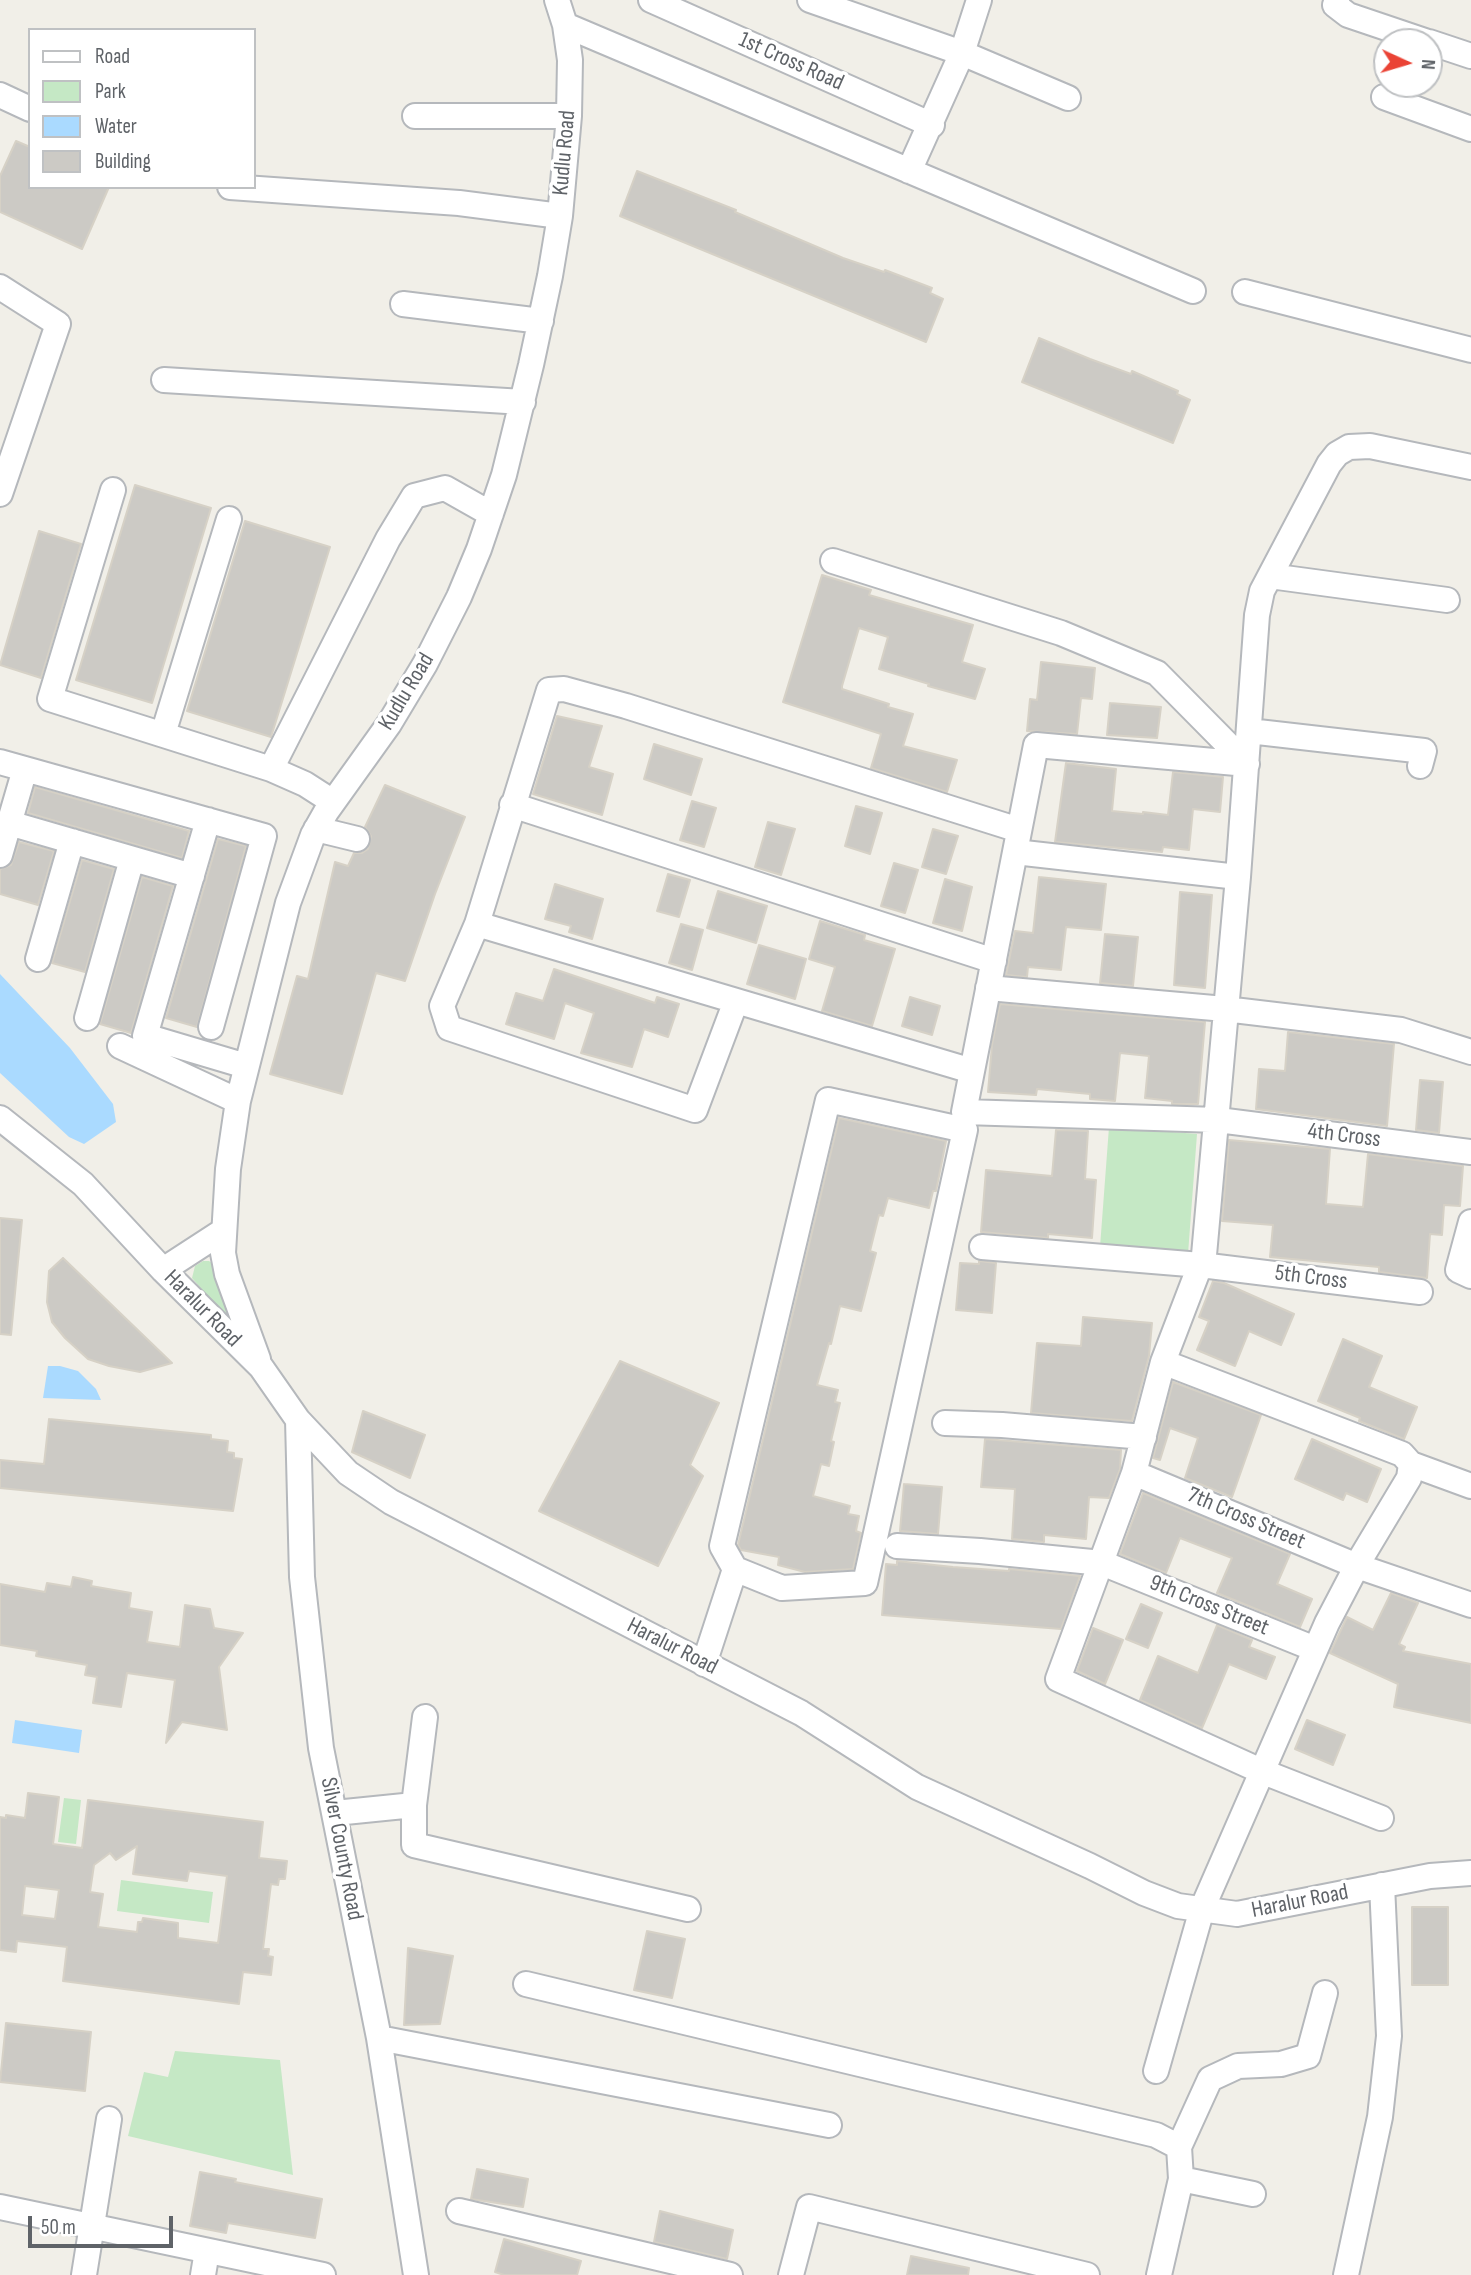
<!DOCTYPE html>
<style>
body{margin:0}
#map{position:relative;width:1471px;height:2275px;overflow:hidden;background:#f1efe8;font-family:"Sofia Sans Condensed",sans-serif}
canvas{display:block}
.legend{position:absolute;left:28px;top:28px;width:228px;height:161px;box-sizing:border-box;background:#fff;border:2px solid #bfc1c3;margin:0;padding:9px 12px;list-style:none;font-size:21px;color:#5f6368}
.legend li{display:flex;align-items:center;gap:14px;height:35px}
.legend b{width:35px;border:2px solid #bfc1c3}
.north{position:absolute;left:1373px;top:28px;width:70px;height:70px;box-sizing:border-box;background:#fff;border:2px solid #bfc1c3;border-radius:50%;rotate:94deg;font-size:19px;font-weight:700;line-height:28px;text-align:center;color:#5f6368}
.north::after{content:'';display:block;margin:auto;width:24px;height:32px;background:#ea4335;clip-path:polygon(50% 0,100% 100%,50% 72%,0 100%)}
.scale{position:absolute;left:28px;top:2216px;width:145px;height:32px;box-sizing:border-box;border:4px solid #5f6368;border-top:0;padding-left:9px;font-size:21px;line-height:24px;white-space:nowrap;color:#5f6368;-webkit-text-stroke:5px #fff;paint-order:stroke}
</style>
<div id="map">
<canvas width="1471" height="2275"></canvas>
<ul class="legend">
<li><b style="height:9px;background:#fff"></b>Road</li>
<li><b style="height:19px;background:#c5e8c5"></b>Park</li>
<li><b style="height:19px;background:#aadaff"></b>Water</li>
<li><b style="height:19px;background:#cccac5"></b>Building</li>
</ul>
<div class="north">N</div>
<div class="scale">50 m</div>
</div>
<script>
const ctx = document.querySelector('canvas').getContext('2d');
ctx.lineJoin = 'round';
function paint(path, color) {
  ctx.fillStyle = color;
  ctx.fill(path, 'evenodd');
}
function toPath(rows) {
  const path = new Path2D();
  for (const r of rows) {
    path.moveTo(r[0], r[1]);
    for (let i = 2; i < r.length; i += 2) path.lineTo(r[i], r[i + 1]);
  }
  return path;
}
function strokePath(path, color, width, dash) {
  ctx.strokeStyle = color;
  ctx.lineWidth = width;
  ctx.lineCap = dash ? 'butt' : 'round';
  ctx.setLineDash(dash || []);
  ctx.stroke(path);
}
function label(font, color, halo, rows, align = 'center') {
  ctx.font = font + ' "Sofia Sans Condensed",sans-serif';
  ctx.lineWidth = 7;
  ctx.setLineDash([]);
  ctx.textBaseline = 'middle';
  ctx.strokeStyle = halo;
  ctx.fillStyle = color;
  for (const [text, x, y, turn = 0] of rows) {
    ctx.save();
    ctx.translate(x, y);
    ctx.rotate((+turn || 0) * Math.PI / 180);
    ctx.textAlign = isNaN(turn) ? turn : align;
    if (halo) ctx.strokeText(text, 0, 0);
    ctx.fillText(text, 0, 0);
    ctx.restore();
  }
}
paint(toPath([
 [1109,1127,1197,1134,1188,1254,1100,1247],
 [203,1261,209,1261,216,1266,240,1316,232,1324,192,1278,195,1266],
 [64,1798,81,1800,76,1844,58,1842],
 [121,1880,213,1892,209,1923,117,1911],
 [175,2051,280,2060,293,2175,128,2136,144,2072,168,2077]
]), '#c5e8c5');
paint(toPath([
 [0,974,70,1048,113,1104,116,1122,84,1144,69,1137,0,1073],
 [48,1366,60,1366,78,1371,96,1389,101,1400,43,1398],
 [15,1720,82,1730,79,1753,12,1743]
]), '#aadaff');
const building = toPath([
 [16,141,30,147,30,187,109,187,82,249,0,212,0,176,16,141],
 [637,171,736,210,735,212,843,258,884,272,885,270,932,288,930,293,943,299,926,342,620,216,637,171],
 [1039,338,1090,359,1131,374,1132,371,1178,391,1177,394,1190,400,1173,443,1022,382,1039,338],
 [135,485,211,508,152,703,76,680,135,485],
 [245,521,330,547,271,737,187,711,245,521],
 [39,531,81,544,41,678,0,665,39,531],
 [822,575,871,590,869,595,973,625,962,662,985,669,975,699,928,686,929,684,879,669,888,637,859,628,842,686,842,689,889,704,888,707,913,714,903,746,957,760,947,792,871,768,881,734,783,702,822,575],
 [1041,662,1095,668,1092,699,1081,698,1077,734,1027,731,1030,699,1037,700,1041,662],
 [1110,703,1161,707,1157,738,1107,735,1110,703],
 [557,716,602,726,589,767,613,774,602,815,533,794,557,716],
 [654,744,702,759,691,795,644,779,654,744],
 [1066,763,1116,769,1112,811,1143,814,1143,812,1168,815,1173,772,1223,777,1220,812,1193,809,1189,850,1163,847,1162,852,1055,842,1066,763],
 [385,785,465,817,435,894,405,981,376,973,342,1094,270,1074,297,976,308,979,335,862,348,866,354,853,362,853,368,849,371,836,365,827,385,785],
 [35,787,189,831,182,858,28,813,35,787],
 [692,801,716,808,704,847,680,840,692,801],
 [856,806,882,813,870,854,845,846,856,806],
 [768,822,795,829,781,875,755,867,768,822],
 [933,829,958,836,946,874,922,867,933,829],
 [218,839,246,846,197,1027,166,1018,218,839],
 [19,842,54,851,38,905,0,894,0,869,11,865,19,842],
 [82,860,114,869,85,972,52,963,82,860],
 [894,863,918,870,905,913,881,906,894,863],
 [668,874,690,880,679,917,657,911,668,874],
 [142,877,173,886,131,1033,100,1024,142,877],
 [1039,877,1106,884,1101,930,1066,927,1061,970,1028,967,1027,977,1006,975,1015,931,1033,933,1039,877],
 [945,879,972,887,962,931,933,923,945,879],
 [555,884,603,899,592,939,569,932,571,926,545,919,555,884],
 [718,891,767,906,756,943,707,928,718,891],
 [1180,892,1212,895,1205,988,1174,985,1180,892],
 [820,921,865,935,864,940,895,949,872,1026,822,1011,835,967,809,959,820,921],
 [681,924,703,930,692,970,669,963,681,924],
 [1105,934,1138,937,1133,986,1100,983,1105,934],
 [759,945,806,959,795,999,747,984,759,945],
 [554,969,655,1003,657,997,679,1004,668,1037,644,1029,632,1067,581,1053,594,1013,565,1003,554,1039,506,1024,516,993,543,1001,554,969],
 [910,997,940,1006,932,1035,902,1026,910,997],
 [1000,1004,1205,1022,1198,1104,1172,1104,1172,1101,1145,1098,1149,1056,1120,1053,1115,1101,1090,1099,1090,1094,1037,1089,1036,1095,988,1092,992,1045,1000,1004],
 [1288,1032,1394,1044,1387,1126,1256,1109,1259,1069,1285,1071,1288,1032],
 [1420,1080,1443,1082,1439,1133,1416,1130,1420,1080],
 [839,1118,946,1141,936,1191,933,1191,929,1208,888,1198,883,1216,879,1215,870,1251,876,1253,861,1311,840,1306,831,1344,829,1343,817,1385,838,1390,835,1402,840,1403,831,1441,834,1442,829,1466,821,1464,813,1496,850,1506,848,1514,859,1516,856,1531,861,1533,853,1569,805,1572,778,1565,779,1557,741,1550,738,1545,839,1118],
 [1056,1130,1088,1131,1085,1179,1096,1180,1092,1238,1048,1234,1048,1238,981,1232,986,1170,1052,1176,1056,1130],
 [1229,1140,1330,1149,1326,1204,1363,1207,1368,1154,1463,1166,1460,1206,1444,1205,1442,1235,1430,1234,1427,1278,1379,1272,1379,1267,1270,1257,1273,1225,1222,1221,1229,1140],
 [0,1218,22,1220,11,1335,0,1334,0,1218],
 [63,1258,172,1363,140,1372,109,1366,88,1359,65,1338,52,1322,47,1302,49,1271,63,1258],
 [979,1261,996,1263,992,1313,956,1310,960,1263,979,1264,979,1261],
 [1213,1281,1224,1283,1294,1314,1281,1345,1249,1331,1235,1366,1197,1350,1209,1321,1199,1317,1213,1281],
 [1083,1317,1152,1323,1149,1356,1132,1421,1031,1413,1037,1343,1081,1346,1083,1317],
 [1343,1339,1382,1356,1369,1387,1417,1407,1404,1439,1359,1421,1360,1418,1318,1401,1343,1339],
 [620,1361,719,1403,690,1465,703,1476,658,1566,539,1511,620,1361],
 [1173,1382,1261,1415,1232,1497,1185,1478,1198,1438,1170,1428,1160,1460,1153,1458,1173,1382],
 [363,1411,425,1435,410,1478,352,1452,363,1411],
 [49,1419,211,1435,211,1439,228,1441,227,1452,234,1453,234,1458,242,1459,233,1511,0,1488,0,1460,44,1464,49,1419],
 [985,1439,1121,1450,1120,1469,1109,1498,1089,1497,1086,1539,1044,1535,1044,1542,1012,1539,1015,1489,981,1487,985,1439],
 [1312,1439,1381,1469,1367,1502,1346,1493,1343,1500,1295,1479,1312,1439],
 [904,1484,942,1487,938,1534,900,1531,904,1484],
 [1143,1493,1290,1554,1277,1584,1312,1599,1300,1627,1217,1593,1232,1558,1180,1538,1166,1573,1120,1554,1143,1493],
 [897,1561,953,1567,1009,1571,1009,1569,1080,1576,1061,1629,882,1615,886,1564,897,1565,897,1561],
 [73,1577,92,1581,91,1586,131,1593,129,1608,152,1612,147,1642,180,1647,185,1605,210,1609,214,1628,243,1633,219,1667,227,1730,182,1722,166,1743,175,1680,127,1673,121,1707,93,1703,97,1677,85,1675,87,1665,36,1656,37,1651,0,1645,0,1584,45,1592,47,1583,71,1587,73,1577],
 [1391,1593,1418,1603,1399,1644,1405,1647,1403,1651,1471,1664,1471,1723,1394,1707,1398,1684,1330,1653,1347,1617,1373,1630,1391,1593],
 [1141,1604,1162,1613,1148,1648,1126,1639,1141,1604],
 [1217,1625,1252,1640,1249,1647,1275,1657,1266,1679,1229,1664,1202,1728,1140,1700,1158,1656,1198,1673,1217,1625],
 [1093,1628,1123,1640,1105,1684,1077,1671,1093,1628],
 [1307,1720,1345,1735,1333,1765,1295,1749,1307,1720],
 [28,1793,59,1797,53,1844,82,1848,88,1800,263,1822,259,1858,287,1861,285,1879,279,1879,278,1885,271,1884,263,1949,269,1949,268,1956,273,1957,271,1975,243,1972,239,2004,63,1981,67,1947,17,1941,16,1952,0,1950,0,1817,6,1818,6,1815,25,1818,28,1793],
 [137,1846,133,1874,187,1881,189,1871,227,1876,218,1943,178,1938,178,1923,143,1918,142,1922,138,1922,137,1932,98,1927,103,1894,90,1892,94,1865,110,1853,116,1860,137,1846],
 [25,1886,59,1890,55,1919,22,1915,25,1886],
 [1412,1907,1448,1907,1448,1985,1412,1985,1412,1907],
 [647,1931,685,1939,672,1998,634,1990,647,1931],
 [408,1948,453,1956,440,2024,404,2025,408,1948],
 [6,2023,91,2032,85,2091,0,2082,6,2023],
 [477,2169,528,2179,523,2207,471,2199,477,2169],
 [200,2172,236,2179,235,2182,322,2199,315,2238,228,2223,226,2233,190,2226,200,2172],
 [660,2211,733,2230,727,2259,654,2242,660,2211],
 [504,2239,581,2261,577,2275,504,2275,495,2272,504,2239],
 [911,2256,969,2268,968,2275,907,2275,911,2256]
]);
paint(building, '#cccac5');
strokePath(building, '#d6d1c6', 2);
const minor = toPath([
 [651,0,932,125],
 [810,0,962,53,1068,98],
 [1337,0,1335,5,1348,15,1428,42],
 [565,25,1193,291],
 [1429,42,1471,56],
 [0,95,30,109],
 [1384,97,1471,129],
 [415,116,569,116],
 [909,171,962,53,979,0],
 [230,187,459,203,560,216],
 [0,287,58,324,0,494],
 [1245,292,1471,350],
 [403,304,541,321],
 [164,380,523,402],
 [113,490,50,699,271,769,305,784,333,802],
 [833,561,1061,633,1157,673,1247,764],
 [1270,576,1447,600],
 [1249,731,1424,751,1420,766],
 [163,734,229,519],
 [0,762,264,836,211,1027],
 [1247,764,1036,745,964,1112,1218,1120,1471,1152],
 [271,769,388,539,414,496,445,488,491,514],
 [512,805,994,961],
 [208,820,145,1036,246,1066],
 [9,823,192,876],
 [316,829,357,839],
 [1015,852,1238,877],
 [0,855,25,769],
 [477,924,972,1071],
 [38,959,72,841],
 [988,988,1225,1009,1401,1030,1471,1052],
 [736,1001,695,1110,449,1028,442,1006,477,924,549,690,564,689,626,706,1019,830],
 [87,1018,132,859],
 [120,1046,238,1101],
 [0,1118,83,1184,163,1270,261,1367,298,1420,348,1473,391,1502,801,1713,917,1787,1090,1866,1144,1893,1178,1906,1237,1914,1430,1876,1471,1873],
 [1471,1222,1458,1270,1471,1276],
 [982,1247,1201,1265,1420,1292],
 [163,1270,223,1231],
 [258,1359,227,1274,223,1253,228,1169,238,1101,288,903,313,835,326,812,389,724,425,664,459,597,479,549,504,475,531,365,550,276,560,216,569,116,570,60,565,25,557,0],
 [1163,1362,1134,1473,1058,1679,1261,1771,1381,1818],
 [298,1420,302,1577,321,1748,379,2038,416,2275],
 [945,1423,1002,1425,1144,1437],
 [1411,1464,1471,1486],
 [1134,1473,1357,1566,1471,1605],
 [897,1546,980,1551,1102,1563,1315,1649],
 [704,1664,735,1569,782,1588,865,1583,965,1130,828,1100,722,1546,735,1569],
 [414,1805,425,1717],
 [335,1813,414,1805,414,1845,688,1909],
 [526,1984,1156,2135,1179,2147,1181,2179,1159,2275],
 [379,2038,829,2125],
 [1156,2071,1202,1909,1327,1623,1361,1558,1409,1478,1411,1464,1402,1454,1163,1362,1204,1255,1238,877,1257,615,1262,591,1329,464,1337,454,1349,447,1370,446,1471,467],
 [1179,2147,1210,2079,1238,2066,1281,2064,1308,2056,1325,1993],
 [1181,2179,1253,2194],
 [0,2207,323,2275],
 [459,2211,730,2275],
 [84,2275,109,2119],
 [203,2275,207,2251],
 [791,2275,809,2207,1087,2275],
 [1346,2275,1380,2117,1389,2036,1382,1885]
]);
strokePath(minor, '#b5b8bc', 28);
strokePath(minor, '#fff', 24);
label('23px', '#5f6368', '#fff', [
 ["1st Cross Road",791,62,24],
 ["Kudlu Road",565,153,-85],
 ["Kudlu Road",407,692,-59],
 ["4th Cross",1344,1136,7],
 ["5th Cross",1311,1278,7],
 ["Haralur Road",202,1309,45],
 ["7th Cross Street",1246,1519,23],
 ["9th Cross Street",1209,1606,22],
 ["Haralur Road",672,1647,27],
 ["Silver County Road",341,1849,79],
 ["Haralur Road",1300,1902,-11]
]);
</script>
